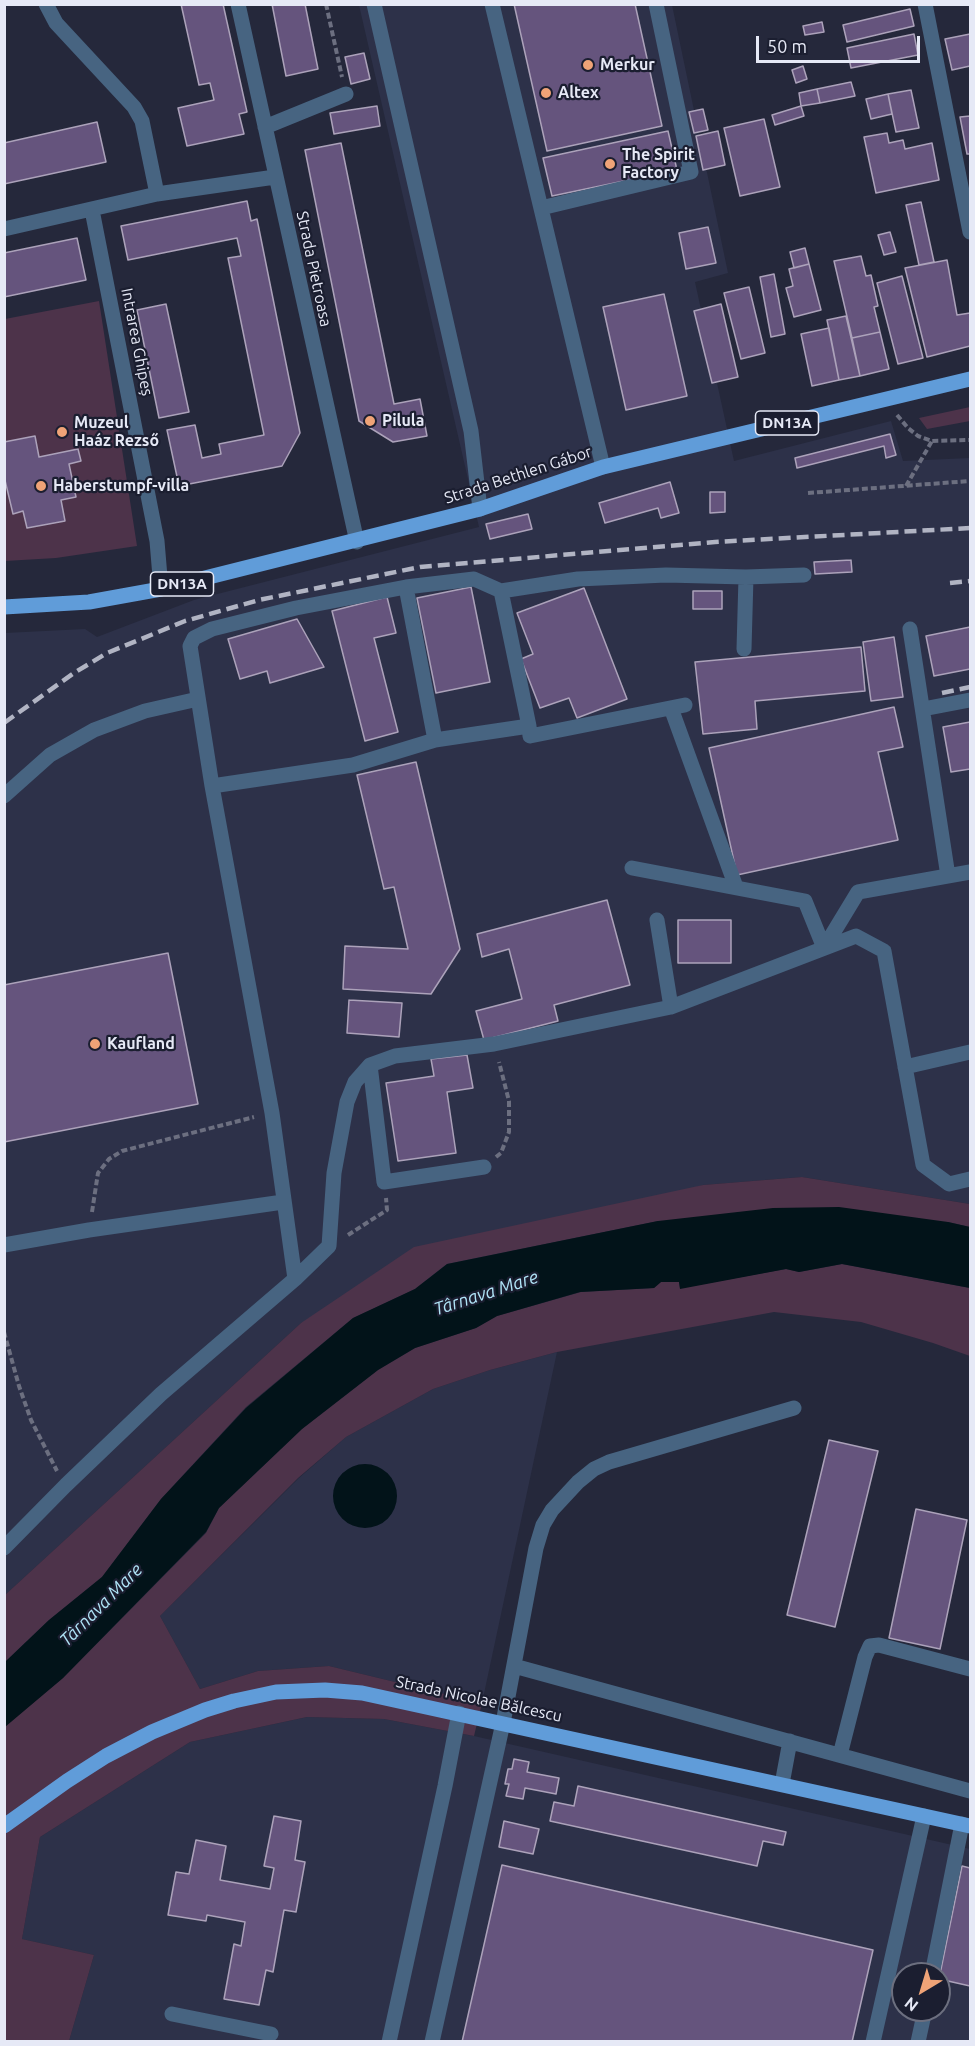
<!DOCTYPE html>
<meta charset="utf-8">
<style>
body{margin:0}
#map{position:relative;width:975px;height:2046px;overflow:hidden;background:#25283b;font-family:Ubuntu,sans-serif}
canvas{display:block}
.frame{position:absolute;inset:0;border:6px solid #e6e9f6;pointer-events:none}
.north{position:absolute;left:891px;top:1962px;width:60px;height:60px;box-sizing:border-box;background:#1b1e30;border:2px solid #6c6f7f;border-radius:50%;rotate:218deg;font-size:16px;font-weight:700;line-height:24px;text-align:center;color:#e6e9f6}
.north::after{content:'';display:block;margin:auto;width:21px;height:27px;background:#efa377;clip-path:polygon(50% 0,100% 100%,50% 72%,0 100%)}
.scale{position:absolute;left:756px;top:36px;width:164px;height:27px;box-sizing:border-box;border:3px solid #e6e9f6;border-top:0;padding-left:8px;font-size:18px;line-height:21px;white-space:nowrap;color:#e6e9f6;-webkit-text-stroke:4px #1b1e30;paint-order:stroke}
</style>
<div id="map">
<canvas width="975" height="2046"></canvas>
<div class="frame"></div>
<div class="north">N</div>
<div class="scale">50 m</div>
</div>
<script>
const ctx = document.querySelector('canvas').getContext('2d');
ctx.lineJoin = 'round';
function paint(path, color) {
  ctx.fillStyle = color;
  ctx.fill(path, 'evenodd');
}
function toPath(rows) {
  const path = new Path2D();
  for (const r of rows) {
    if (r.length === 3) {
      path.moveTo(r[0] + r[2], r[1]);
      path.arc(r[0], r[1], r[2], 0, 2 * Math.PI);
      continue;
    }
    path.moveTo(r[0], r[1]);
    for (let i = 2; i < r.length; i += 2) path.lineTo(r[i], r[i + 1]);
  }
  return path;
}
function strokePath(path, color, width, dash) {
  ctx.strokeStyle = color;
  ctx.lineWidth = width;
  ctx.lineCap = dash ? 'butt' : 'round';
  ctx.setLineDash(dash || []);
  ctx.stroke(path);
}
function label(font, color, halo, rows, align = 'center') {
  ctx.font = font + ' Ubuntu,sans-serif';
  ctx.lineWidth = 4.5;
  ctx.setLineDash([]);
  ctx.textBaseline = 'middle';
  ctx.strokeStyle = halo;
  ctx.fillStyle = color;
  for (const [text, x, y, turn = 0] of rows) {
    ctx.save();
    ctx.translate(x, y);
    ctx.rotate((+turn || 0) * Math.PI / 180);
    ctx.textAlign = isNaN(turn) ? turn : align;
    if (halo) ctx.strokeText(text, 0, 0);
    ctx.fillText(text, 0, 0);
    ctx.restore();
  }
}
paint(toPath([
 [359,5,672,5,728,273,695,282,734,461,891,421,903,461,970,458,970,1204,802,1177,703,1185,301,1323,5,1595,5,633,85,629,97,637,194,600,479,527],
 [557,1352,482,1703,329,1666,258,1671,200,1689,160,1616,299,1478,346,1437,433,1389,490,1370],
 [307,1717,384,1719,474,1736,970,1849,970,2041,69,2041,94,1955,22,1939,40,1837,190,1742],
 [903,1974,939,1974,939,2010,903,2010]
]), '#2d3149');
paint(toPath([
 [99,301,137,546,56,558,5,561,5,319],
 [970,407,970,421,927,429,919,418],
 [802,1177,970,1204,970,1227,948,1222,658,1221,447,1264,415,1289,353,1318,246,1407,161,1499,102,1577,49,1620,5,1662,5,1595,301,1323,414,1247,703,1185],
 [842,1264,970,1288,970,1356,933,1343,861,1322,774,1312,557,1352,490,1370,433,1389,346,1437,298,1478,160,1616,200,1689,258,1671,329,1666,482,1703,474,1736,384,1719,307,1717,190,1742,40,1837,22,1939,94,1955,69,2041,5,2041,4,1727,63,1678,206,1533,219,1508,302,1429,378,1370,415,1348,476,1328,497,1316,581,1292,654,1288,661,1282,679,1282,680,1288,786,1269,799,1272]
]), '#4d334a');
paint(toPath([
 [839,1207,948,1222,970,1227,970,1288,842,1264,799,1272,786,1269,680,1289,679,1282,661,1282,654,1288,580,1292,497,1316,476,1328,415,1348,378,1370,302,1429,219,1508,206,1532,63,1678,5,1727,5,1662,49,1620,102,1577,161,1499,246,1408,353,1318,415,1289,447,1264,658,1221,773,1208],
 [365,1496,32]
]), '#021319');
const building = toPath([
 [181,4,223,4,247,112,239,114,244,134,187,146,178,108,214,100,210,83,199,85,181,4],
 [272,4,305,4,318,69,286,76,272,4],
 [514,4,635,4,662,126,547,151,514,4],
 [910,9,914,26,847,42,843,25,910,9],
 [822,22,824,32,805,35,803,26,822,22],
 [914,34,918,55,851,68,847,48,914,34],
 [970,34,970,66,952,70,945,39,970,34],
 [364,53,370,79,351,84,345,57,364,53],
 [803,66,807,79,796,83,792,70,803,66],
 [851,82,855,96,820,103,817,89,851,82],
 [817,89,820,103,801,106,799,93,817,89],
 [911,90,919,128,896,132,888,94,911,90],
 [888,94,892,114,871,119,866,99,888,94],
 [377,106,380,126,334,134,330,113,377,106],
 [801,106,804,116,775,125,772,115,801,106],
 [703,109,708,130,694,133,689,112,703,109],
 [970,116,970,154,967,154,960,117,970,116],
 [764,119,780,187,740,196,724,128,764,119],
 [97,122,106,162,4,184,4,143,97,122],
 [668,131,677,170,552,196,543,158,668,131],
 [718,131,725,165,703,170,696,136,718,131],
 [887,133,889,143,903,140,905,149,932,143,939,180,876,193,864,137,887,133],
 [341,143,394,404,420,399,427,436,393,442,359,421,305,150,341,143],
 [247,201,251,221,257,219,300,433,282,466,179,486,167,430,195,425,202,458,221,454,219,444,264,435,228,258,241,256,237,238,128,260,121,226,247,201],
 [921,202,934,262,919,265,906,205,921,202],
 [708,227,716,263,686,269,679,233,708,227],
 [890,232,896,252,884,255,878,235,890,232],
 [77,238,86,280,4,297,4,253,77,238],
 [805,248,809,264,794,268,790,252,805,248],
 [861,256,866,276,871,275,878,306,874,307,880,332,852,338,834,261,861,256],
 [947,260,957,315,970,313,970,346,927,357,905,268,947,260],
 [809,264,821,310,794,317,786,288,793,286,789,269,809,264],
 [774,274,785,334,771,337,760,277,774,274],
 [902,276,923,358,898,364,877,283,902,276],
 [749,287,765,353,741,359,724,293,749,287],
 [664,294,687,396,626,410,603,307,664,294],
 [166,304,189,412,159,418,137,310,166,304],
 [721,304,738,377,712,383,694,311,721,304],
 [846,316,860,376,839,380,827,320,846,316],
 [829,328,839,380,812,386,801,334,829,328],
 [880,332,889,369,860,376,852,338,880,332],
 [890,434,896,455,886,458,884,446,797,468,795,458,890,434],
 [35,436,39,457,78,449,81,461,69,464,76,497,61,500,65,521,27,528,23,511,13,514,4,476,4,442,35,436],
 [670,482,679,513,661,518,658,508,605,523,599,503,670,482],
 [710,492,725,492,725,512,710,513,710,492],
 [528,514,532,529,490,539,486,524,528,514],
 [851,560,852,572,815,574,814,562,851,560],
 [471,587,490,682,436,693,417,598,471,587],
 [584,588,627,699,577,718,569,698,540,708,521,659,533,654,517,613,584,588],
 [693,591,722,591,722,609,693,609,693,591],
 [387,597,396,633,374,638,398,732,365,741,332,611,387,597],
 [297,619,324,667,270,683,267,671,240,679,228,639,297,619],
 [970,627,970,669,934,676,926,636,970,627],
 [894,637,903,697,871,701,863,642,894,637],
 [861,647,865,691,755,701,757,729,703,734,695,662,861,647],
 [894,707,903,747,878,752,898,840,737,875,709,748,894,707],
 [970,722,970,769,951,772,943,727,970,722],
 [416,762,460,949,431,994,343,989,345,946,408,949,394,887,384,889,357,775,416,762],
 [607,900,630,985,554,1005,558,1021,484,1040,476,1011,522,999,509,949,482,957,477,934,607,900],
 [678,920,731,920,731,963,678,963,678,920],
 [168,953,198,1104,4,1142,4,985,168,953],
 [349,1000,402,1003,399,1037,347,1033,349,1000],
 [467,1055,473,1088,447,1092,456,1153,398,1161,386,1083,434,1076,431,1059,467,1055],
 [829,1440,878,1451,835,1627,787,1615,829,1440],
 [916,1509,967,1520,940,1649,889,1638,916,1509],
 [514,1759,529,1762,527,1772,559,1778,556,1794,525,1788,523,1799,506,1796,509,1784,505,1784,508,1769,512,1769,514,1759],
 [578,1786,786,1832,783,1845,763,1841,757,1866,550,1821,554,1802,574,1806,578,1786],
 [274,1816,301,1821,295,1860,305,1862,296,1912,284,1910,273,1972,266,1970,259,2005,224,1999,234,1944,241,1946,245,1922,207,1915,206,1921,168,1915,176,1872,189,1874,196,1840,226,1846,220,1880,270,1889,274,1868,264,1866,274,1816],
 [504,1821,539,1829,533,1854,499,1847,504,1821],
 [502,1865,873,1950,852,2042,462,2042,502,1865],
 [962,1866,970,1868,970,1986,939,1979,962,1866]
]);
paint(building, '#65547d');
strokePath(building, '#aca2ba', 1.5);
strokePath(toPath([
 [326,4,342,77],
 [897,415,908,428,918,436,932,441,970,440],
 [906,486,932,441],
 [808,493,970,481],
 [496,1157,501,1153,509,1132,509,1101,499,1062],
 [92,1212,98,1173,109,1159,122,1151,254,1117],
 [348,1235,387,1210,386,1198],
 [4,1332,19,1386,31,1420,57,1471]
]), '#6c6f80', 4, [6, 3]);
strokePath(toPath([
 [46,4,56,23,134,107,142,121,157,194],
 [238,4,357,542],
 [374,4,471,431,480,509],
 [492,4,603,467],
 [925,4,970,232],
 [265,127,346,94],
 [541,208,691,172,656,4],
 [92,210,157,541,161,589],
 [4,229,157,194,275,177],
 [910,629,948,876],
 [744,649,746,577],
 [671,708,736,887],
 [923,709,970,700],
 [529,726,530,736,685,705],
 [435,740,529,726,501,591,578,579,666,575,746,577,804,575],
 [212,786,353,765,435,740,406,587],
 [4,796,50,755,94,730,145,711,198,699],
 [632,868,805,901,824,948],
 [824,948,858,892,970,872],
 [671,1007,856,936,884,951,923,1165,949,1184,970,1179],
 [370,1065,384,1182,484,1167],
 [905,1067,970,1052],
 [4,1245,89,1230,283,1202],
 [295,1279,272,1113,212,786,190,646,194,638,212,629,296,608,406,587,474,579,501,591],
 [4,1548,66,1485,161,1394,295,1279,329,1246,334,1173,347,1102,355,1082,370,1065,395,1056,494,1044,671,1007,657,920],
 [514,1666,970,1791],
 [840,1755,865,1657,870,1646,879,1645,970,1669],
 [782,1784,790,1741],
 [932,1974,962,1824],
 [172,2014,271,2034],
 [389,2042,445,1786,459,1713],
 [432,2042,503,1723,536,1548,543,1525,552,1510,578,1482,594,1469,609,1462,794,1408],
 [873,2042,924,1816],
 [918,2042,925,2010]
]), '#476481', 15);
strokePath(toPath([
 [4,607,89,602,161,589,480,509,603,467,970,379],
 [4,1826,67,1781,106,1756,152,1732,205,1710,234,1701,276,1692,325,1690,362,1693,970,1826]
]), '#609cd9', 15);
strokePath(toPath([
 [950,583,970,581],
 [942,693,970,687],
 [4,723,74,673,107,653,185,621,259,600,420,567,715,542,970,528]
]), '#b1b4c3', 4.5, [12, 6]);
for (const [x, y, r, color] of [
 [588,65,6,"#efa377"],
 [546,93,6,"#efa377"],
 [610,164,6,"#efa377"],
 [370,421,6,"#efa377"],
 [62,432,6,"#efa377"],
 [41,486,6,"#efa377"],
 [95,1044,6,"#efa377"]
]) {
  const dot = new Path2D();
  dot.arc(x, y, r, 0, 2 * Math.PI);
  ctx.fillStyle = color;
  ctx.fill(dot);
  strokePath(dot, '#1b1e30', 2);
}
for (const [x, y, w] of [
 [787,423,63],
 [182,584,63]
]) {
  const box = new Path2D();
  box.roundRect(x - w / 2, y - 12, w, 24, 4.5);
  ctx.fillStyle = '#1b1e30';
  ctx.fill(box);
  strokePath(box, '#e6e9f6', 1.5);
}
label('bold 15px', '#e6e9f6', null, [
 ["DN13A",787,423],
 ["DN13A",182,584]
]);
label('bold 16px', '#e6e9f6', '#1b1e30', [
 ["Merkur",600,65],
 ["Altex",558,93],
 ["The Spirit",622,155],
 ["Factory",622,173],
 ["Pilula",382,421],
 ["Muzeul",74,423],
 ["Haáz Rezső",74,441],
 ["Haberstumpf-villa",53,486],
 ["Kaufland",107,1044]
], 'left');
label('16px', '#e6e9f6', '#1b1e30', [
 ["Strada Pietroasa",314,269,78],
 ["Intrarea Ghipeș",137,342,79],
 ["Strada Bethlen Gábor",518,475,-18],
 ["Strada Nicolae Bălcescu",479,1699,12]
]);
label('italic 18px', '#b0e4f7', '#1b1e30', [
 ["Târnava Mare",486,1293,-18],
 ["Târnava Mare",101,1605,-45]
]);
</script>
